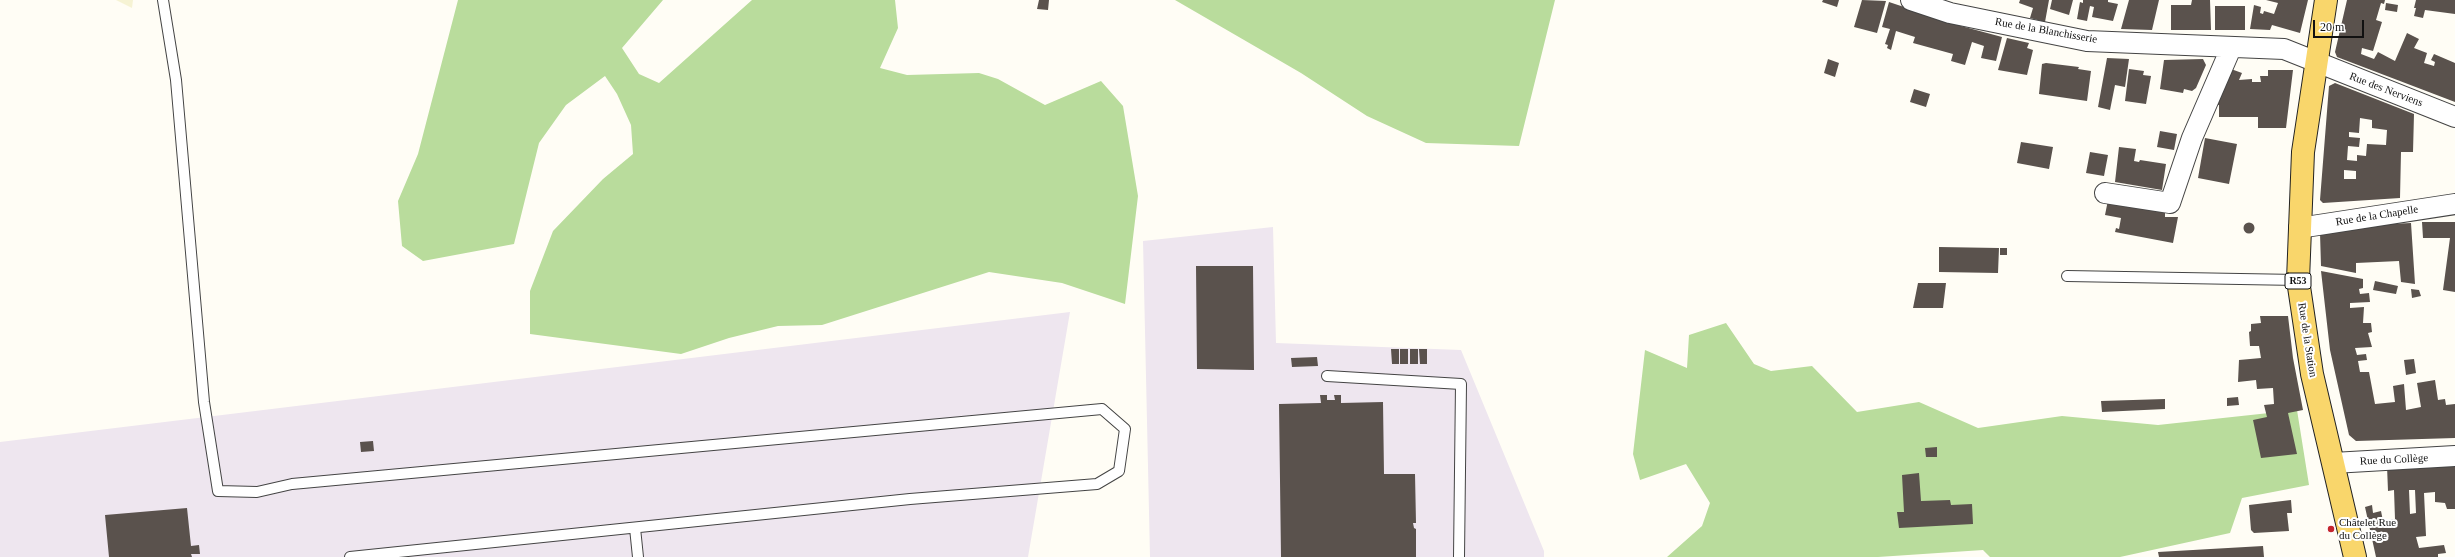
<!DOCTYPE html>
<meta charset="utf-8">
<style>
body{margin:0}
#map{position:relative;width:2455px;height:557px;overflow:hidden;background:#fffdf5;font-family:Georgia,serif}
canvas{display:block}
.scale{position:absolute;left:2313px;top:20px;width:51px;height:18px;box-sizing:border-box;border:2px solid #111;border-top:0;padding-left:5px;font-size:12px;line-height:14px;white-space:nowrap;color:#111;-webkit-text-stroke:3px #fff;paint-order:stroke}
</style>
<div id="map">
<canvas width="2455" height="557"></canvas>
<div class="scale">20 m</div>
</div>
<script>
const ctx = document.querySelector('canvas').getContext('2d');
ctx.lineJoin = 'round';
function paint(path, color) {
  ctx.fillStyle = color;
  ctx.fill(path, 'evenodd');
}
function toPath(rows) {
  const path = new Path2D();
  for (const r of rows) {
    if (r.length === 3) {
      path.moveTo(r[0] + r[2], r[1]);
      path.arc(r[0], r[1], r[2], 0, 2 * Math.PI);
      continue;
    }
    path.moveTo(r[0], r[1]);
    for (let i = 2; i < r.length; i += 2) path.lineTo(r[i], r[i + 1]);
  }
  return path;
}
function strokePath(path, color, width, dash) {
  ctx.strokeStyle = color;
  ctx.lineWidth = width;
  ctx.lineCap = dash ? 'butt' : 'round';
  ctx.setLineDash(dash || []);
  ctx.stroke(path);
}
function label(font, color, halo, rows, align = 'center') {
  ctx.font = font + ' Georgia,serif';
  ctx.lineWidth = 4;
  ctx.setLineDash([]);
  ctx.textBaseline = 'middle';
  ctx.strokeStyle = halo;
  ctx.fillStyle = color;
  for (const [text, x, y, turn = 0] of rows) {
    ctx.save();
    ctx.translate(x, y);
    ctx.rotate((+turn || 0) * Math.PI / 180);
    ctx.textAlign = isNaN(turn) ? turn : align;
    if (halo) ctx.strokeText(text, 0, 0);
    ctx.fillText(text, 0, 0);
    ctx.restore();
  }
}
paint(toPath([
 [1273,227,1276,343,1461,350,1544,551,1544,557,1150,557,1143,241],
 [1070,312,1028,557,0,557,0,442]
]), '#eee6ef');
paint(toPath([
 [116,0,133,0,132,8]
]), '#f6f3d4');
paint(toPath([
 [458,0,663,0,622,48,639,74,659,83,752,0,895,0,898,28,880,68,907,75,979,73,998,79,1045,105,1101,81,1123,106,1138,196,1125,304,1062,283,989,272,822,325,778,326,729,338,681,354,530,334,530,291,553,231,603,179,633,154,631,125,617,94,605,76,566,105,539,143,514,244,423,261,402,246,398,201,418,154],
 [1175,0,1555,0,1519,146,1426,143,1367,116,1301,73],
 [1726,323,1754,364,1771,371,1812,366,1857,412,1919,402,1978,428,2062,416,2158,425,2297,410,2309,485,2242,498,2230,533,2120,557,1990,557,1983,550,1878,557,1667,557,1702,526,1710,503,1686,464,1640,480,1633,454,1645,350,1687,368,1689,335]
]), '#b9dc9c');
paint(toPath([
 [1039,0,1049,0,1048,10,1037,9],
 [1823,0,1839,0,1837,7,1822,2],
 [1862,0,1886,1,1877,33,1854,27],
 [2020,0,2049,0,2045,22,2030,18,2033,8,2019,3],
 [2052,0,2073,0,2069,15,2050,9],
 [2083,0,2108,0,2108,2,2118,4,2113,21,2092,17,2094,7,2090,6,2087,21,2077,19,2080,2,2083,3],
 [2129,0,2159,0,2152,30,2121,29],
 [2192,0,2210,0,2211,30,2171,30,2171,5,2191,5],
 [2266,0,2308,0,2300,33,2272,25,2270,30,2250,29,2254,5,2261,7,2260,13,2263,14,2264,11,2274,14,2278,3],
 [2347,0,2385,0,2384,4,2381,3,2376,20,2382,22,2373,51,2362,48,2361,54,2374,59,2378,52,2395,61,2407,33,2419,39,2414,48,2427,53,2424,63,2434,66,2435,62,2431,60,2434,54,2455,63,2455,102,2337,57,2335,52],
 [2416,0,2455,0,2455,14,2425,10,2423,18,2414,16,2416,8,2414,8],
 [1889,2,1961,26,2002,37,1996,61,1981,58,1984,46,1972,42,1965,65,1951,61,1953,54,1913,43,1915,37,1896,31,1891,50,1887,48,1888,45,1885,44,1890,29,1882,27],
 [2386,3,2398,5,2397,12,2385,10],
 [2215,6,2245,6,2245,30,2215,30],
 [2007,38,2029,43,2027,48,2033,50,2027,75,1998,70],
 [2107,58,2129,59,2125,87,2115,85,2110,110,2098,107],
 [1828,59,1839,63,1835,77,1824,73],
 [2203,59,2206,65,2196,88,2192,91,2184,89,2183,93,2160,89,2164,60],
 [2046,63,2079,67,2078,69,2091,71,2087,101,2039,94,2042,64],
 [2129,69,2144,71,2143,75,2151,76,2146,104,2125,101],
 [2231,69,2242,73,2239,80,2252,79,2252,82,2261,82,2260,76,2268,76,2268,70,2293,70,2286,128,2258,128,2258,117,2219,117,2219,105,2217,105],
 [2335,83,2414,114,2413,152,2401,152,2400,198,2323,203,2320,200,2329,86],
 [2360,118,2372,120,2372,128,2387,130,2386,145,2367,144,2366,156,2357,155,2357,161,2347,160,2348,146,2359,147,2360,138,2349,137,2349,132,2359,133],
 [2344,170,2356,171,2356,179,2344,179],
 [1914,89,1930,94,1926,107,1910,102],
 [2160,131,2177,134,2174,150,2157,147],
 [2205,138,2237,144,2229,184,2198,178],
 [2021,142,2053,147,2049,169,2017,163],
 [2119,147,2136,149,2134,161,2139,162,2140,160,2166,164,2162,190,2115,182],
 [2090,152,2108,155,2104,176,2086,173],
 [2108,200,2165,212,2165,217,2178,217,2173,243,2115,232,2116,228,2119,229,2121,218,2105,215],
 [2422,222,2455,222,2455,292,2443,290,2450,238,2423,238],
 [2249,228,5.5],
 [2411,223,2415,284,2401,282,2399,261,2356,263,2356,273,2321,266,2320,233,2368,225],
 [1939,247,1999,248,1998,273,1939,272],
 [2000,248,2007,248,2007,255,2000,255],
 [1196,266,1253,266,1254,370,1197,369],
 [2321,271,2363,279,2363,288,2359,289,2360,294,2369,293,2370,302,2350,303,2350,308,2364,307,2363,323,2371,323,2372,332,2368,333,2372,347,2355,348,2357,355,2366,354,2367,360,2358,361,2360,372,2369,372,2375,404,2395,402,2393,386,2404,384,2406,410,2421,407,2417,383,2435,380,2438,400,2445,399,2446,405,2455,404,2455,438,2356,441,2349,435,2330,350],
 [2375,281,2398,286,2396,294,2373,290],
 [1918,283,1946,283,1943,308,1913,308],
 [2411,289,2419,290,2421,296,2412,298],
 [2260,316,2288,316,2293,358,2303,410,2288,413,2297,454,2261,458,2253,420,2267,417,2264,405,2274,404,2273,388,2257,389,2256,380,2238,382,2239,360,2261,358,2259,346,2250,346,2249,332,2251,331,2251,324,2261,323],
 [1391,349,1399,349,1399,364,1392,364],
 [1400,349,1408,349,1408,364,1400,364],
 [1410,349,1418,349,1418,364,1410,364],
 [1419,349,1427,349,1427,364,1420,364],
 [1317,357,1318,366,1292,367,1291,358],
 [2414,359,2416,373,2406,375,2404,360],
 [1320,395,1327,395,1327,400,1335,400,1334,395,1341,395,1341,403,1383,402,1384,474,1415,474,1416,523,1413,523,1414,528,1416,529,1416,557,1281,557,1279,404,1321,403],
 [2238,397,2239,405,2227,406,2227,398],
 [2165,399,2165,409,2102,412,2101,401],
 [373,441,374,451,361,452,360,442],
 [1937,447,1937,457,1926,457,1925,448],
 [2455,463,2455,509,2447,509,2445,503,2435,502,2435,492,2424,493,2426,536,2416,537,2419,548,2444,545,2446,553,2438,554,2438,557,2376,557,2365,507,2372,505,2373,513,2381,511,2383,521,2395,519,2394,490,2388,491,2387,466],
 [2409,490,2415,490,2416,513,2410,514],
 [1919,473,1921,501,1950,500,1951,505,1972,504,1973,524,1899,528,1897,512,1904,512,1902,475],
 [2291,500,2292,513,2287,513,2289,531,2254,533,2251,530,2249,505],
 [187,508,191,546,199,545,200,554,191,554,192,557,109,557,105,515],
 [2263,546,2264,557,2159,557,2158,552]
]), '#5a524d');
const lane = toPath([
 [163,0,176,80,204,402,218,491,257,492,292,484,1102,409,1125,429,1119,471,1097,484,910,499,350,557],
 [2067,276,2298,280],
 [1327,376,1461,384,1459,557],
 [635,528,638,557]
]);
const street = toPath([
 [1911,0,1950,13,2087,41,2284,49,2455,117],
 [2105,193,2170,203,2192,138,2231,48],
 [2299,228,2455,204],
 [2333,463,2455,456]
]);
const primary = toPath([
 [2326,0,2303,152,2298,280,2312,374,2355,557]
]);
strokePath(lane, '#444', 12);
strokePath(street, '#444', 22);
strokePath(primary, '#222', 24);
strokePath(lane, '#fff', 10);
strokePath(street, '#fff', 20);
strokePath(primary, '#f9d66b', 22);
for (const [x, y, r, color] of [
 [2331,529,4,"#c4262e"]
]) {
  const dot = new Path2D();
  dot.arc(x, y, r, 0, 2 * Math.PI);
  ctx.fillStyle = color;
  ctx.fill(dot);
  strokePath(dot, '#fff', 1.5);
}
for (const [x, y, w] of [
 [2298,281,26]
]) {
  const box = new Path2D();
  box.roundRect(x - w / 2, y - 8, w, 16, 3);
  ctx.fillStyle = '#fff';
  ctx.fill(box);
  strokePath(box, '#111', 1);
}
label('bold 10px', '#111', null, [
 ["R53",2298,281]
]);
label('11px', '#111', '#fff', [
 ["Rue de la Blanchisserie",2046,31,10],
 ["Rue des Nerviens",2386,90,21],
 ["Rue de la Chapelle",2377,216,-9],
 ["Rue de la Station",2307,340,81],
 ["Rue du Collège",2394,460,-3]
]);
label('11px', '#111', '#fff', [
 ["Châtelet Rue",2339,523],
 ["du Collège",2339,536]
], 'left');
</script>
